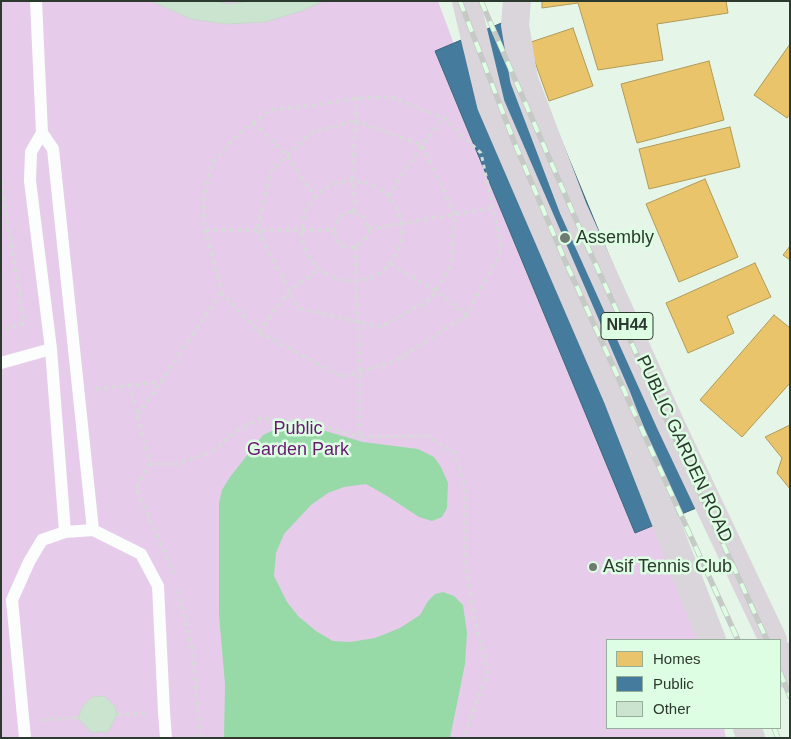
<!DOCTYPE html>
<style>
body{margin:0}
#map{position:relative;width:791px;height:739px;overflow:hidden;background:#e5f6e8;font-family:Helvetica,sans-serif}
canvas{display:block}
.frame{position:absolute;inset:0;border:2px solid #2c392f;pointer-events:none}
.legend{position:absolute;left:606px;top:639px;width:175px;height:90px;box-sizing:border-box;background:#ddfee3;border:1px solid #96af9b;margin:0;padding:6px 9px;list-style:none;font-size:15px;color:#2c392f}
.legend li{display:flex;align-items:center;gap:10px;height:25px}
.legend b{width:25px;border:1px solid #96af9b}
</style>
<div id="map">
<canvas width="791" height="739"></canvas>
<div class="frame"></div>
<ul class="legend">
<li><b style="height:14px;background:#e9c46a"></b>Homes</li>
<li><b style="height:14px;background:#457b9d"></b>Public</li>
<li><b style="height:14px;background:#cbe4d0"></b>Other</li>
</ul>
</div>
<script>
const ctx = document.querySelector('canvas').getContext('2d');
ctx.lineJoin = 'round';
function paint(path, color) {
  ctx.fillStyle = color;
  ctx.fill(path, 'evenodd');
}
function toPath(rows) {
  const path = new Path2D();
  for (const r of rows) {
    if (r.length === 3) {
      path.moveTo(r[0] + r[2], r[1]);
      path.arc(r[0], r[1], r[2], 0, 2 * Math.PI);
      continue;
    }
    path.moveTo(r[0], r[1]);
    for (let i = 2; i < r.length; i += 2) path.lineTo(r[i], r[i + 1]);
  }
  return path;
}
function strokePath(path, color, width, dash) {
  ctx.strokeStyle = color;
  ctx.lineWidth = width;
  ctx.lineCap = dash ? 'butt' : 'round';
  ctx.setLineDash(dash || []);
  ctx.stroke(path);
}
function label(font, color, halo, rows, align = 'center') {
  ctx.font = font + ' Helvetica,sans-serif';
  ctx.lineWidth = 5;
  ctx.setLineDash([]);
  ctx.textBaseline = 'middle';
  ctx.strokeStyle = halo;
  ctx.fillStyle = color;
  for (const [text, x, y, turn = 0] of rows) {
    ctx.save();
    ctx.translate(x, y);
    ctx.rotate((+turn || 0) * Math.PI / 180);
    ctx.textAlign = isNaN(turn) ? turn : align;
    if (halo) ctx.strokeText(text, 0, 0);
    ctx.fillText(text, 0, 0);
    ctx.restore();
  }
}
paint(toPath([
 [1,1,438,1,464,71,586,361,699,640,607,640,607,728,724,728,726,738,1,738]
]), '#e6ccea');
paint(toPath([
 [293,427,322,430,363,442,418,449,434,457,441,467,448,483,447,508,442,517,432,521,419,517,387,496,366,484,344,487,328,493,311,505,284,534,276,553,274,576,287,602,298,616,316,631,333,641,350,642,375,638,400,628,420,615,428,601,435,594,443,592,454,596,463,605,467,633,465,664,450,738,224,738,225,684,219,615,219,503,222,490,230,477,263,435,276,429]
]), '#97daa8');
const homes = toPath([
 [542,1,726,1,728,13,657,24,663,60,598,70,578,3,542,8,542,1],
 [573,28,593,86,549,101,528,43,573,28],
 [790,44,790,114,787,118,754,95,790,44],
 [709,61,724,120,637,143,621,84,709,61],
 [730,127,740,167,649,189,639,149,730,127],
 [705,179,738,257,679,282,646,204,705,179],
 [790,246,790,260,783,255,790,246],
 [755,263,771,297,727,316,734,333,688,353,666,303,755,263],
 [774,315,790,328,790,383,742,437,700,400,774,315],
 [790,425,790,489,777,473,782,458,765,437,790,425]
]);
paint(homes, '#e9c46a');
strokePath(homes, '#b09a58', 1);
const public = toPath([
 [511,19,711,502,635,533,435,51,511,19]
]);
paint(public, '#457b9d');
strokePath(public, '#3e677c', 1);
const building = toPath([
 [151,1,213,1,229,4,252,1,324,1,302,11,265,22,226,24,191,19,151,1],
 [104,696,115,706,117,715,108,732,91,732,78,718,83,706,92,697,104,696]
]);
paint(building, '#cbe4d0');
strokePath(building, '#cad8cc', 1);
strokePath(toPath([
 [391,97,444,118,481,153,502,249,467,315,396,361,342,377,259,332,222,292,205,230,203,202,212,163,236,136,270,110,316,105,357,98,391,97],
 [355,121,422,145,455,214,452,264,431,299,381,327,298,308,257,229,271,171,311,133,355,121],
 [253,123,287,155,315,196],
 [352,231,50],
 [1,181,24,323,1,330],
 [388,196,422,145,444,118],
 [353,212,355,204,352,180,357,98],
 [369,229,493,208],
 [205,230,334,230,335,224,339,217,346,213,353,212,364,217,369,229,369,234,364,241,355,247,344,246,337,240,334,230],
 [355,247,360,372,360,417,359,437,427,436,454,452,465,486,465,556,474,617,488,671,464,738],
 [391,264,436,291,467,315],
 [259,332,289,291,318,270],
 [130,385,150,464,136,489,174,573],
 [96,389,161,382],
 [138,415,222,292],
 [150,464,176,464,212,452,234,433,261,418,312,422,359,437],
 [178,591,192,649,201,738],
 [117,715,146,713],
 [41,720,78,718]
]), '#d5dbd6', 3, [4, 4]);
strokePath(toPath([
 [36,1,42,133,53,149,93,530],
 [42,133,31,152,30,181,51,349,65,532],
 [1,363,51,349],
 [25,738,12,600,29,562,42,540,65,532,93,530,141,554,158,586,164,712,166,738]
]), '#fbfefc', 12);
strokePath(toPath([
 [466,1,491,105,617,397,712,640],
 [517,1,515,25,524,79,573,208,671,425,773,640],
 [780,654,790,676],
 [747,728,751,738]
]), '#dad4db', 28);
const rail = toPath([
 [460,1,515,144,566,263,738,640],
 [481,1,590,252,767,640],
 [780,672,790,697],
 [774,728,778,738]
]);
strokePath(rail, '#c5cac6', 5.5);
strokePath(rail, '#ddfee3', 4, [11]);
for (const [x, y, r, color] of [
 [565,238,6,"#6d7b70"],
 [593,567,5,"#6d7b70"]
]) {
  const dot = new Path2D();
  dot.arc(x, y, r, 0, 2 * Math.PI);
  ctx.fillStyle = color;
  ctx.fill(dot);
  strokePath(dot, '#ddfee3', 2);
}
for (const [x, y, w] of [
 [627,326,52]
]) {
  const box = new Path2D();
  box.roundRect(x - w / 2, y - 13.5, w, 27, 4);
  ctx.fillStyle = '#ddfee3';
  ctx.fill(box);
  strokePath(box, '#2c392f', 1);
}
label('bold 16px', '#2c392f', null, [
 ["NH44",627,326]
]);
label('18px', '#2c392f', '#ddfee3', [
 ["Assembly",576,238],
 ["Asif Tennis Club",603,567]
], 'left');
label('18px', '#6a1973', '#ddfee3', [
 ["Public",298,429],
 ["Garden Park",298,450]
]);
label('18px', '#2c392f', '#ddfee3', [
 ["PUBLIC GARDEN ROAD",684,449,65]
]);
</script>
